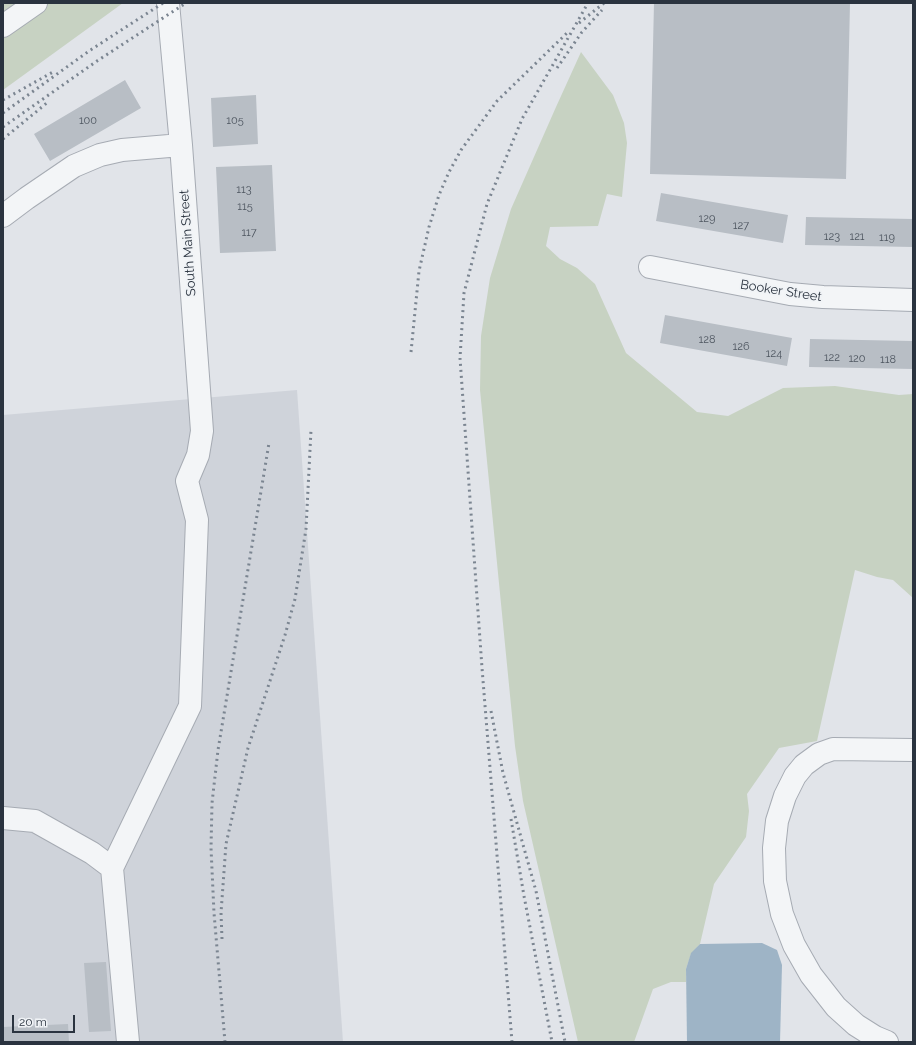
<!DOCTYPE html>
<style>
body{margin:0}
#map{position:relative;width:916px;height:1045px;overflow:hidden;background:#e1e4e9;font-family:Raleway,sans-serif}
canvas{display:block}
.frame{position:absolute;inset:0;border:4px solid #2a333f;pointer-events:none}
.scale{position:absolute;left:12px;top:1015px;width:63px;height:18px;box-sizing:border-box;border:2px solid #2a333f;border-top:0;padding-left:5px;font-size:12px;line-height:14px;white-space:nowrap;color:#2a333f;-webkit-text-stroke:3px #f0f3f6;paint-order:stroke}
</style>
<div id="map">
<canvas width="916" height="1045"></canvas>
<div class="frame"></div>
<div class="scale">20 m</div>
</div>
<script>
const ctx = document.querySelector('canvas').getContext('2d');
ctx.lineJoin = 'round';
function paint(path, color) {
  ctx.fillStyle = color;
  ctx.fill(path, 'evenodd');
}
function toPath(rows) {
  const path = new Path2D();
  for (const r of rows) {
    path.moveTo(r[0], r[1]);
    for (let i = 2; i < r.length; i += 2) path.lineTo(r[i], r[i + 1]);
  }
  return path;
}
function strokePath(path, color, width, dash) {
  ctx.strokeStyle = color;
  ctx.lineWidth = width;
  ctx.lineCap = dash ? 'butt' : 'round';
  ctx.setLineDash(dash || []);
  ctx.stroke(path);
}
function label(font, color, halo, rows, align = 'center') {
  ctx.font = font + ' Raleway,sans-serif';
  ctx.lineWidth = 3.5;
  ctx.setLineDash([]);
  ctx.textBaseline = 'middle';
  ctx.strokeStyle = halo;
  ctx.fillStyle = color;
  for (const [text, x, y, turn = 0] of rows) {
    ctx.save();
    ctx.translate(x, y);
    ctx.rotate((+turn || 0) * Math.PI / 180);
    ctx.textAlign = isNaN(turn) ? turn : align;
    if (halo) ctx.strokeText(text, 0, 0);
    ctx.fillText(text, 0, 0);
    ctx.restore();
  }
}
paint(toPath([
 [297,390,343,1042,3,1042,3,415]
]), '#cfd3da');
paint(toPath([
 [3,3,123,3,3,90],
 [581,52,613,95,624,123,627,143,622,197,607,194,598,226,550,227,546,246,560,259,577,268,595,284,626,353,697,412,728,416,783,388,835,386,899,395,913,394,913,598,893,580,877,577,855,570,817,741,779,748,747,794,749,811,746,837,714,884,700,944,691,954,686,969,686,982,671,982,653,989,634,1042,578,1042,523,801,515,746,480,390,481,336,490,278,511,209,556,107]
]), '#c7d2c2');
paint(toPath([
 [762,943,777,950,782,965,780,1042,687,1042,686,969,691,953,700,944]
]), '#9eb4c6');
paint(toPath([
 [654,3,850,3,846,179,650,174],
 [125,80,141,108,50,161,34,134],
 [256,95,258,144,213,147,211,98],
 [272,165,276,251,220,253,216,167],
 [661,193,788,215,783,243,656,221],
 [806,217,913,219,913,247,805,245],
 [665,315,792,338,787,366,660,343],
 [810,339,913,341,913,369,809,367],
 [106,962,111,1031,89,1032,84,963],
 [68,1024,69,1042,3,1042,3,1027]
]), '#b8bec5');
const minor = toPath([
 [3,26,36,3],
 [3,216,27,198,74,166,100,155,122,150,181,145],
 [650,267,790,294,823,297,913,300],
 [3,818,35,821,92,853,112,868],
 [128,1042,112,868,190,706,197,520,187,481,198,455,202,431,181,145,168,3],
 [887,1042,875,1037,856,1025,836,1007,811,975,794,945,782,914,775,881,774,848,777,821,785,796,795,776,804,765,819,754,833,749,913,750]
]);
strokePath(minor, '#a6abb3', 24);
strokePath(minor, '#f3f5f7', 22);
strokePath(toPath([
 [579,23,604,3],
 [557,68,582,32,602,10],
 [3,100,53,72],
 [3,113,89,51,163,3],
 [3,127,97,61,186,3],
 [3,139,48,102],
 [411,352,419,271,429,227,439,195,449,172,461,150,497,101,567,33],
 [491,711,503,773,536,891,565,1042],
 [511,819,524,896,552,1042],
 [222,939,221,913,226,844,248,748,285,635,295,599,306,529,311,430],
 [225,1042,214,913,211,848,212,803,218,750,269,443],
 [512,1042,482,668,460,358,464,293,487,204,522,119,588,3]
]), '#7b8591', 3, [2, 4]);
label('11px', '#4e5660', null, [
 ["100",88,121],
 ["105",235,121],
 ["113",244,190],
 ["115",245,207],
 ["129",707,219],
 ["127",741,226],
 ["117",249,233],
 ["123",832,237],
 ["121",857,237],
 ["119",887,238],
 ["128",707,340],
 ["126",741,347],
 ["124",774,354],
 ["122",832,358],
 ["120",857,359],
 ["118",888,360]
]);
label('13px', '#2a333f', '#f0f3f6', [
 ["South Main Street",188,243,-94],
 ["Booker Street",781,291,9]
]);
</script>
